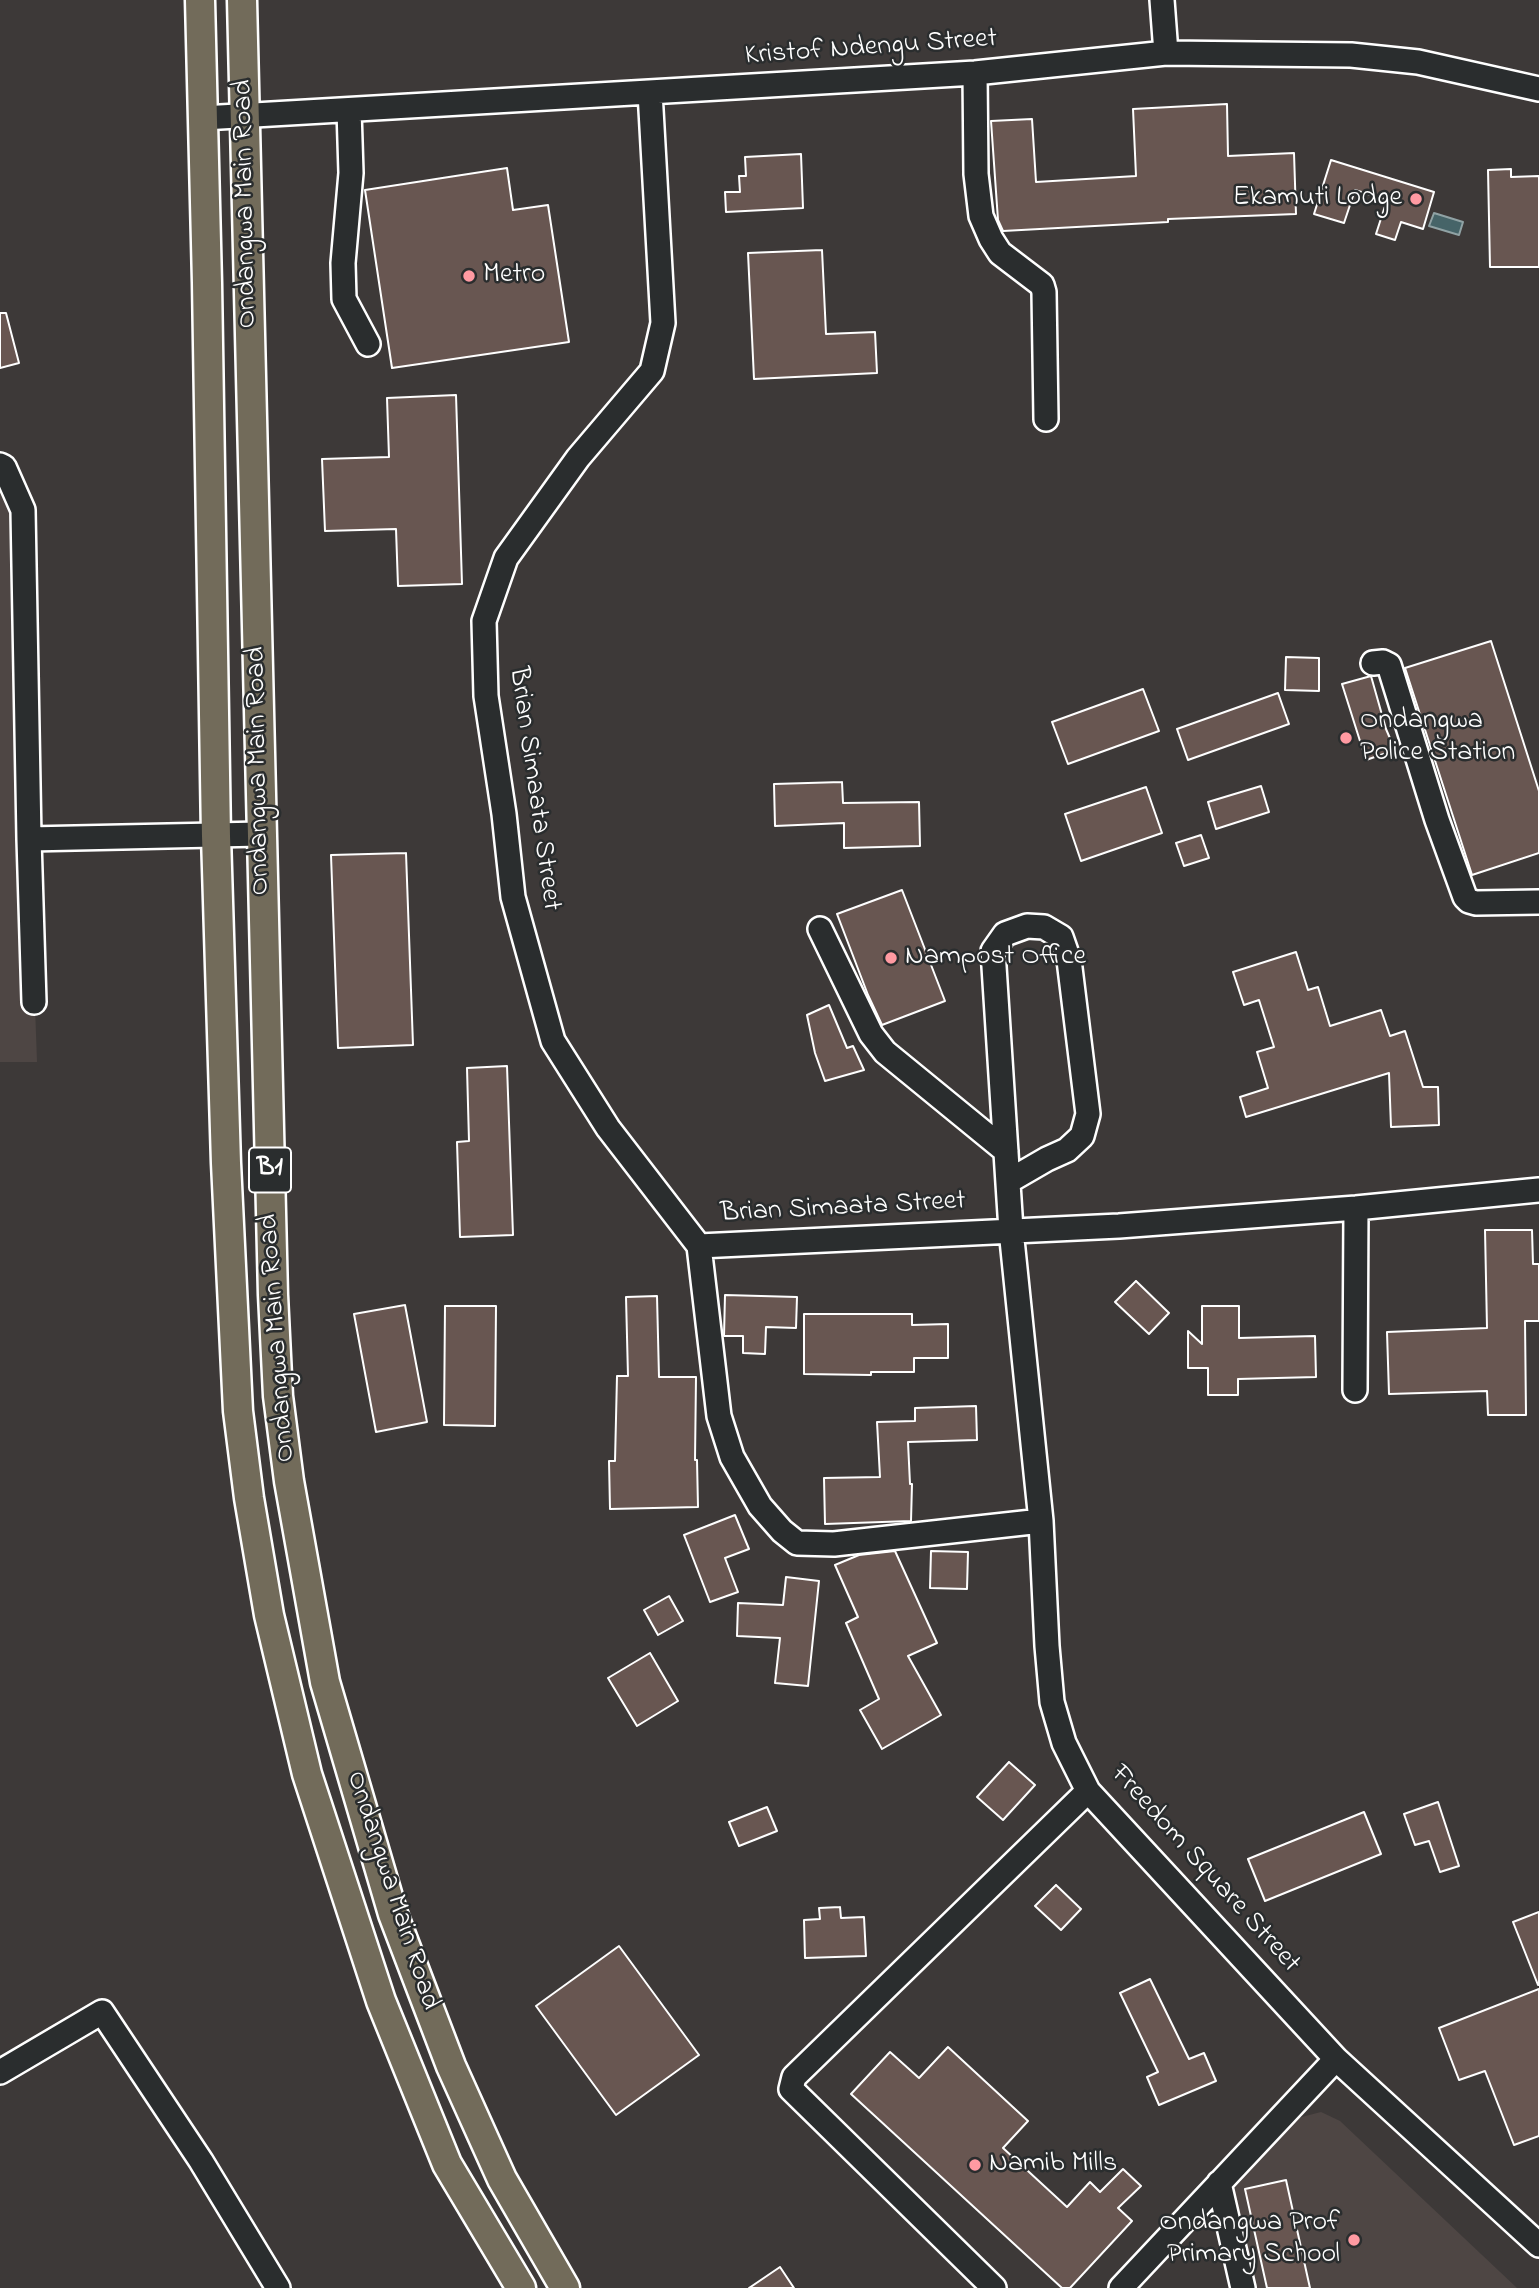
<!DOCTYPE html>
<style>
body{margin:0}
canvas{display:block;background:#3d3938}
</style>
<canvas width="1539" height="2288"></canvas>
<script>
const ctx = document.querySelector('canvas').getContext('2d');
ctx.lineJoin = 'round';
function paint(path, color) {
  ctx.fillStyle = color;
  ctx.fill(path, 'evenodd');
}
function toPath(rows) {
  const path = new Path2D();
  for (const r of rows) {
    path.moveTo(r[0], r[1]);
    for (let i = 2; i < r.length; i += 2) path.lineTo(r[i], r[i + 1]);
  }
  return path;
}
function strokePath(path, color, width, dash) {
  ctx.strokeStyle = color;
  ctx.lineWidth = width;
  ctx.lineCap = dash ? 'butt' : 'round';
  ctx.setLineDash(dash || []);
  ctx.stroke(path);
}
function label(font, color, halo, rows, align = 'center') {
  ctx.font = font + ' "Indie Flower",sans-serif';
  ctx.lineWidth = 5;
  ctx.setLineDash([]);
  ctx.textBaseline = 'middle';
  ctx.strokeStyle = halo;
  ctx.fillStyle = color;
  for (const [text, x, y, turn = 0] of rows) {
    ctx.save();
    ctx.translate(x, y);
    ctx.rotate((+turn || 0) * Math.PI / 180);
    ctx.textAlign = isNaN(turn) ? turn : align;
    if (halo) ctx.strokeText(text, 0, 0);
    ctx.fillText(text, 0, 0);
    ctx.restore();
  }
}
paint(toPath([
 [0,465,23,510,29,839,37,1062,0,1062],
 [1321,2112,1340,2121,1517,2288,1253,2288,1231,2192,1298,2118]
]), '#4e4644');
const water = toPath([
 [1434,213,1463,222,1459,235,1429,226,1434,213]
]);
paint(water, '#466468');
strokePath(water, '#90a2a4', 2);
const building = toPath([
 [1227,104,1228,156,1294,153,1296,214,1168,219,1168,222,1003,231,998,220,991,121,1032,119,1036,182,1136,176,1133,109,1227,104],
 [801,154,803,208,726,212,725,192,740,192,739,176,746,176,745,157,801,154],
 [1331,160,1434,192,1423,229,1401,222,1395,240,1376,234,1387,200,1355,190,1344,223,1314,214,1331,160],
 [507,168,513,210,548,205,569,342,392,368,365,190,507,168],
 [1511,169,1511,177,1539,176,1539,267,1490,267,1488,170,1511,169],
 [822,250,826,334,875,332,877,373,754,379,748,253,822,250],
 [0,313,6,313,19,363,0,368,0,313],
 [456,395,462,584,398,586,396,529,325,531,322,459,389,457,387,398,456,395],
 [1491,641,1539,791,1539,853,1472,875,1405,668,1491,641],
 [1286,657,1319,658,1319,691,1285,690,1286,657],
 [1371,676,1386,729,1395,750,1366,760,1342,684,1371,676],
 [1143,689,1159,731,1068,764,1052,722,1143,689],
 [1278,693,1289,724,1188,760,1177,729,1278,693],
 [842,782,843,803,919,802,920,846,844,848,844,823,775,826,774,784,842,782],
 [1261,786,1269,812,1216,829,1208,802,1261,786],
 [1146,787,1162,833,1081,861,1065,814,1146,787],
 [1201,835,1209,858,1184,866,1176,843,1201,835],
 [406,853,413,1045,338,1048,331,855,406,853],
 [902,890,945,1001,882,1025,868,995,837,914,902,890],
 [1296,952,1308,990,1318,987,1330,1026,1381,1010,1390,1036,1405,1031,1423,1087,1438,1087,1439,1125,1391,1127,1389,1073,1246,1117,1240,1097,1268,1088,1257,1052,1274,1047,1259,1000,1244,1005,1233,972,1296,952],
 [829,1005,847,1048,853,1046,864,1070,825,1081,815,1053,807,1015,829,1005],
 [507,1066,513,1235,460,1237,457,1142,469,1141,467,1068,507,1066],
 [1485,1230,1532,1230,1533,1264,1539,1264,1539,1321,1525,1321,1526,1415,1488,1415,1487,1391,1389,1394,1387,1332,1487,1328,1485,1230],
 [1136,1281,1169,1313,1149,1334,1115,1302,1136,1281],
 [725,1295,797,1297,796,1328,766,1327,765,1354,743,1353,743,1336,724,1336,725,1295],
 [657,1296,659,1377,696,1377,695,1460,697,1460,698,1507,610,1509,609,1461,615,1461,617,1376,628,1376,626,1297,657,1296],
 [405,1305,427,1422,376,1432,354,1314,405,1305],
 [445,1306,496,1306,495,1426,444,1425,445,1306],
 [1202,1306,1239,1306,1239,1338,1315,1336,1316,1377,1238,1379,1238,1395,1208,1395,1208,1368,1188,1368,1188,1331,1202,1344,1202,1306],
 [804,1314,912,1314,912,1325,948,1324,948,1358,914,1358,914,1372,871,1372,871,1375,804,1374,804,1314],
 [976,1406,977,1440,908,1442,910,1484,912,1484,911,1521,825,1524,824,1478,880,1477,877,1422,915,1421,915,1408,976,1406],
 [735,1515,749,1549,725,1558,738,1592,710,1602,684,1535,735,1515],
 [895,1551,937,1643,908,1656,941,1715,882,1749,860,1710,879,1699,846,1623,858,1617,835,1565,859,1555,895,1551],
 [931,1551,968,1552,967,1589,930,1588,931,1551],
 [786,1577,819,1581,808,1686,775,1683,780,1638,737,1636,738,1603,783,1605,786,1577],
 [669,1596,683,1621,658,1635,644,1610,669,1596],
 [650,1653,678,1701,637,1726,608,1678,650,1653],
 [1009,1762,1035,1785,1003,1820,977,1797,1009,1762],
 [1438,1802,1459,1866,1440,1872,1429,1841,1415,1845,1404,1814,1438,1802],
 [767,1807,777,1831,739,1846,729,1822,767,1807],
 [1364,1812,1381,1854,1265,1901,1248,1859,1364,1812],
 [1056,1885,1081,1909,1061,1930,1035,1906,1056,1885],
 [840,1907,841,1918,864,1917,866,1956,805,1958,804,1920,820,1919,819,1908,840,1907],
 [1539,1912,1539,1985,1538,1985,1513,1922,1539,1912],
 [619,1946,699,2055,616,2115,536,2006,619,1946],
 [1150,1979,1189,2059,1204,2053,1216,2081,1159,2105,1147,2077,1158,2072,1120,1993,1150,1979],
 [1539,1989,1539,2136,1514,2145,1485,2071,1459,2080,1439,2028,1539,1989],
 [948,2047,1028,2121,1003,2148,1067,2207,1090,2182,1100,2192,1123,2169,1141,2186,1118,2208,1132,2221,1070,2288,1062,2288,851,2094,890,2052,919,2078,948,2047],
 [1286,2180,1310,2288,1267,2288,1245,2189,1286,2180],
 [780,2267,794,2288,749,2288,780,2267]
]);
paint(building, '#685651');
strokePath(building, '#fff', 2);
const minor = toPath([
 [1162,0,1166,53],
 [975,73,976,174,981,216,991,239,1000,253,1042,285,1044,292,1046,419],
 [650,92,663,323,652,371,578,458,506,558,484,621,486,696,504,814,513,897,553,1041,608,1128,699,1246,1119,1226,1356,1208,1539,1190],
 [349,110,351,173,343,263,344,299,368,344],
 [203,118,975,73,1166,53,1351,55,1418,62,1539,89],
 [0,465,4,467,23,510,29,839,34,1002],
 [1373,663,1383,662,1389,665,1437,820,1465,897,1469,901,1476,903,1539,902],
 [29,839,261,834],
 [820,929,871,1034,885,1052,1006,1151],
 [1009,1181,1047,1159,1067,1150,1082,1136,1088,1114,1069,960,1061,937,1044,927,1027,926,1005,934,993,951,1011,1230,1041,1521,1047,1646,1052,1702,1064,1743,1088,1791,1336,2059,1539,2245],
 [699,1246,719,1416,732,1457,760,1506,782,1531,797,1543,834,1544,1041,1521],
 [1355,1390,1356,1208],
 [0,2072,102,2012,201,2161,278,2288],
 [1219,2183,1243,2288],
 [994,2288,791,2089,794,2077,1088,1791],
 [1121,2288,1336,2059]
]);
const major = toPath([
 [200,0,207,283,216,836,226,1163,238,1411,249,1498,269,1615,307,1774,381,2001,447,2164,521,2288],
 [242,0,273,1295,278,1396,289,1481,325,1682,393,1914,451,2066,502,2179,565,2288]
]);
strokePath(minor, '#fff', 28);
strokePath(major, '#fff', 33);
strokePath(minor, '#2a2d2e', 23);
strokePath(major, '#726b5a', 28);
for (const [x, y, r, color] of [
 [1416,199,7,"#ff9aa2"],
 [469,276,7,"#ff9aa2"],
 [1346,738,7,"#ff9aa2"],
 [891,958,7,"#ff9aa2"],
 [975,2165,7,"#ff9aa2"],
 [1354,2240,7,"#ff9aa2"]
]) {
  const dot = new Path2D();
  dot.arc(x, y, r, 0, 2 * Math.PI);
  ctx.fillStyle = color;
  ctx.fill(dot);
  strokePath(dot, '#2a2d2e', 2.5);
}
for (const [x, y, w] of [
 [270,1170,42]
]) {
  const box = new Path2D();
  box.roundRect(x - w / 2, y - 22.5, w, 45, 5);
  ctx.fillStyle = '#2a2d2e';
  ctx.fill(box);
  strokePath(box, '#fff', 2);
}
label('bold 26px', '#fff', null, [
 ["B1",270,1170]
]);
label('28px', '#fff', '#2a2d2e', [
 ["Kristof Ndengu Street",871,49,-4],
 ["Ondangwa Main Road",247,204,-91],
 ["Ondangwa Main Road",260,771,-91],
 ["Brian Simaata Street",533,789,82],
 ["Brian Simaata Street",843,1209,-3],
 ["Ondangwa Main Road",279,1338,-94],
 ["Freedom Square Street",1204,1870,48],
 ["Ondangwa Main Road",391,1891,72]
]);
label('28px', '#fff', '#2a2d2e', [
 ["Ekamuti Lodge",1402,199,"right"],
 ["Metro",483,276],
 ["Ondangwa",1360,722],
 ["Police Station",1360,754],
 ["Nampost Office",905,958],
 ["Namib Mills",989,2165],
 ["Ondangwa Prof",1340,2224,"right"],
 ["Primary School",1340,2256,"right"]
], 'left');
</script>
